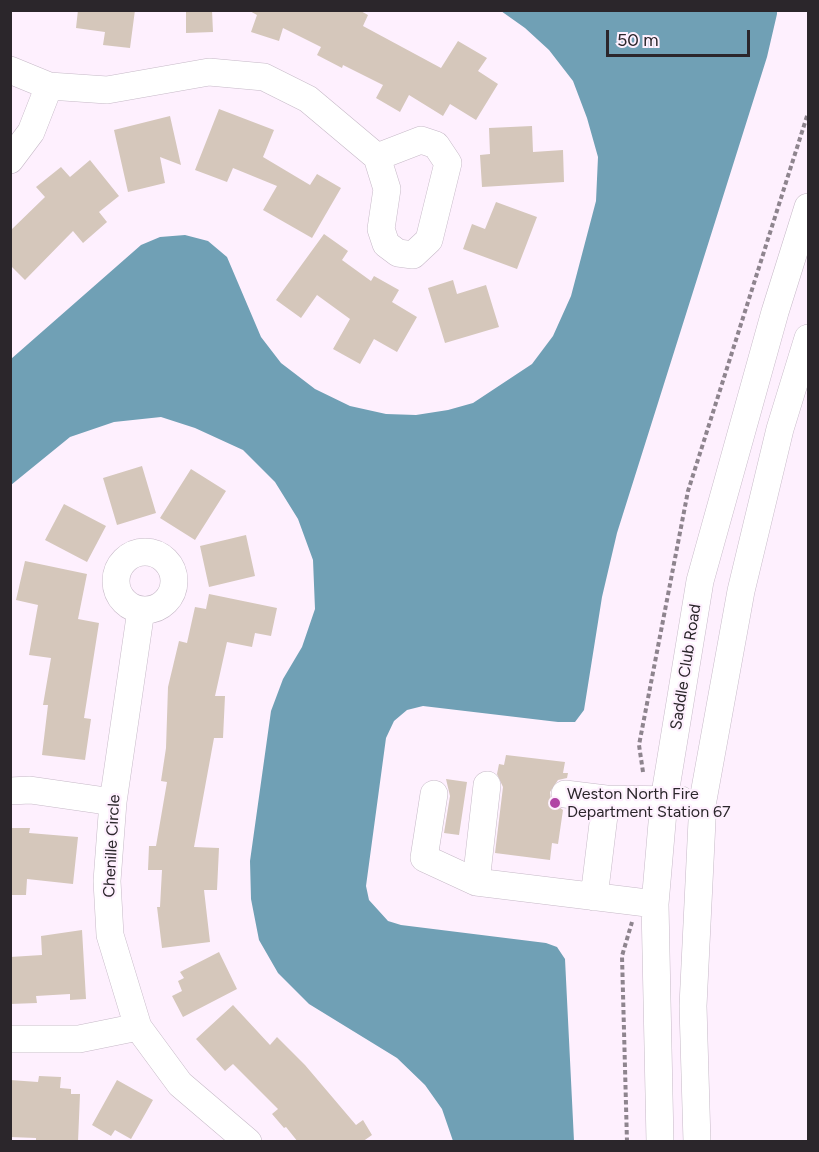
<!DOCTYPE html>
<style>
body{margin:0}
#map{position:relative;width:819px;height:1152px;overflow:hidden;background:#fef0fe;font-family:Figtree,sans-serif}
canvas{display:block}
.frame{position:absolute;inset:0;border:12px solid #2b262b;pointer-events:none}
.scale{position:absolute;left:606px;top:30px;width:144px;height:27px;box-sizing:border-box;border:3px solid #2b262b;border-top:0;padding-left:8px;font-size:18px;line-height:21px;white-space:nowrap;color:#2b262b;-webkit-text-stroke:4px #fef0fe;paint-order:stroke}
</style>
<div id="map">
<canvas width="819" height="1152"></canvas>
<div class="frame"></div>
<div class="scale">50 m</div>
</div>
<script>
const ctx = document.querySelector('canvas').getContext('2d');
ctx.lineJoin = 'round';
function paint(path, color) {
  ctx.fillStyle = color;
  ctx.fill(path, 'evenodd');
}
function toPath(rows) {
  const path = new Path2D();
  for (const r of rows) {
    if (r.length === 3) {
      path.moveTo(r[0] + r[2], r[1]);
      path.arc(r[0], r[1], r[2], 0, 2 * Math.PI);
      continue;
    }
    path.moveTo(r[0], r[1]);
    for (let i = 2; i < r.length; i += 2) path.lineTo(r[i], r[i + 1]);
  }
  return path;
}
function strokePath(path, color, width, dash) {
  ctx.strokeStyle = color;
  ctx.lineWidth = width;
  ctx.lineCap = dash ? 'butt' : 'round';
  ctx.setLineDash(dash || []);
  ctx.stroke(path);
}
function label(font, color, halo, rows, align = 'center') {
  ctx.font = font + ' Figtree,sans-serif';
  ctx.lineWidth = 4.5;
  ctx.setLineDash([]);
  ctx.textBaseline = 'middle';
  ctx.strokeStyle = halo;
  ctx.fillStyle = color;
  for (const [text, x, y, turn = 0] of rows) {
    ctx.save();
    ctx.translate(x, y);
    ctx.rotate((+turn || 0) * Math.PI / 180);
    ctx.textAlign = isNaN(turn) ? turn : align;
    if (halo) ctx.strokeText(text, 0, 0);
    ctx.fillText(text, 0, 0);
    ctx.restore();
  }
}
paint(toPath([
 [501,11,777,10,777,14,767,57,617,533,602,597,584,710,575,722,558,722,423,706,407,710,394,721,386,738,366,886,369,900,388,921,401,925,546,943,557,947,565,959,574,1141,453,1141,442,1109,425,1085,397,1058,309,1004,278,973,259,940,251,899,250,861,271,711,283,679,302,647,315,609,313,560,298,519,275,482,243,450,195,428,161,417,114,422,70,437,11,485,11,359,141,245,160,237,185,235,208,241,227,257,261,337,281,363,315,389,350,406,386,414,416,415,448,410,473,403,532,364,553,336,571,296,596,201,598,157,587,118,573,81,549,50,525,28]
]), '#70a0b5');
paint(toPath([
 [78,10,135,10,130,48,103,45,105,32,76,28],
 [186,10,212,10,213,32,186,33],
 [248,10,359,10,368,15,363,26,441,68,458,41,487,58,478,71,498,84,476,120,450,104,443,116,409,95,400,112,376,98,383,85,343,65,342,68,317,55,321,47,283,28,279,41,251,32,257,15],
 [219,109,274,130,263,157,310,185,317,174,341,188,312,238,263,210,277,186,233,168,227,182,195,170],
 [170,116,181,165,160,157,165,183,128,192,114,130],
 [532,126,533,152,563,150,564,182,482,187,480,155,490,154,489,128],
 [90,160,119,196,99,212,107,222,83,243,73,231,25,280,10,265,10,231,45,197,36,187,61,167,70,177],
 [496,202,537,217,517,269,463,249,472,224,485,229],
 [324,234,348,251,342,260,371,281,374,276,399,290,392,302,417,317,397,352,374,339,360,364,333,349,350,319,317,295,301,318,276,300],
 [453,280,457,294,486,285,499,327,445,343,428,288],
 [142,466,156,513,117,525,103,478],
 [191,469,226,491,195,540,160,518],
 [64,504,106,526,87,562,45,540],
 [246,535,255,576,209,587,200,546],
 [25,561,87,574,78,619,99,623,84,718,91,719,85,760,42,755,48,705,43,705,51,658,29,655,38,605,16,600],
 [209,594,277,608,271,636,255,633,252,647,227,642,215,696,225,696,223,738,214,738,194,847,219,848,217,890,204,890,210,942,162,948,157,907,160,907,162,870,148,870,149,846,156,846,167,782,161,781,166,748,168,687,179,641,187,643,195,607,206,609],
 [506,755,565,762,563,773,568,773,567,778,558,780,550,792,551,801,563,810,558,844,552,843,550,860,495,853,503,787,497,774,499,764,504,765],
 [446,779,467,782,459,835,444,833,450,796],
 [10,828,30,828,29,833,78,837,73,884,27,879,26,895,10,895],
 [82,930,86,999,70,1000,70,994,36,996,37,1003,10,1004,10,957,42,955,41,936],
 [219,952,237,989,183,1017,172,996,182,991,178,981,184,978,180,972],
 [233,1005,270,1045,277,1037,305,1065,356,1125,363,1120,372,1135,362,1142,298,1142,286,1127,284,1128,272,1114,278,1109,233,1064,225,1071,196,1039],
 [39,1076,61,1077,60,1088,71,1089,71,1094,80,1094,78,1142,36,1142,36,1138,10,1137,10,1080,38,1082],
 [117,1080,153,1100,131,1139,115,1130,111,1136,92,1125]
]), '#d5c7bb');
const minor = toPath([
 [10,70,49,86,107,90,209,72,264,77,308,99,377,157,387,189,381,229,386,244,398,253,413,255,429,240,448,163,436,145,421,140,377,157],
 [10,160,31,132,49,86],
 [145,581,29],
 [141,610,113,802,107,881,110,935,138,1027,180,1084,248,1142],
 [487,785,476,882,655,904],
 [10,791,30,790,113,802],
 [434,794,424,858,476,882],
 [565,794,606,799],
 [594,897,606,799,681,800],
 [10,1039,79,1039,138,1027],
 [660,1142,655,904,664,800,700,581,775,312,808,207],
 [697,1142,693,1006,703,800,741,591,780,429,808,338]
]);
strokePath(minor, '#c6b9c7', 28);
strokePath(toPath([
 [643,772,639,745,688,491,808,113],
 [627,1142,622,956,632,922]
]), '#8e848e', 4, [4.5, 3]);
strokePath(minor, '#fff', 27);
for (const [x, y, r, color] of [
 [555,803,6,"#b145a5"]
]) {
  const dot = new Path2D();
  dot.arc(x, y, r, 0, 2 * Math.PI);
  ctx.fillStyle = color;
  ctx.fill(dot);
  strokePath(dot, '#fef0fe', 2);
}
label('16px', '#2b262b', '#fef0fe', [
 ["Saddle Club Road",686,667,-81],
 ["Chenille Circle",112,846,-87]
]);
label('16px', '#2b262b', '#fef0fe', [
 ["Weston North Fire",567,794],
 ["Department Station 67",567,812]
], 'left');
</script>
